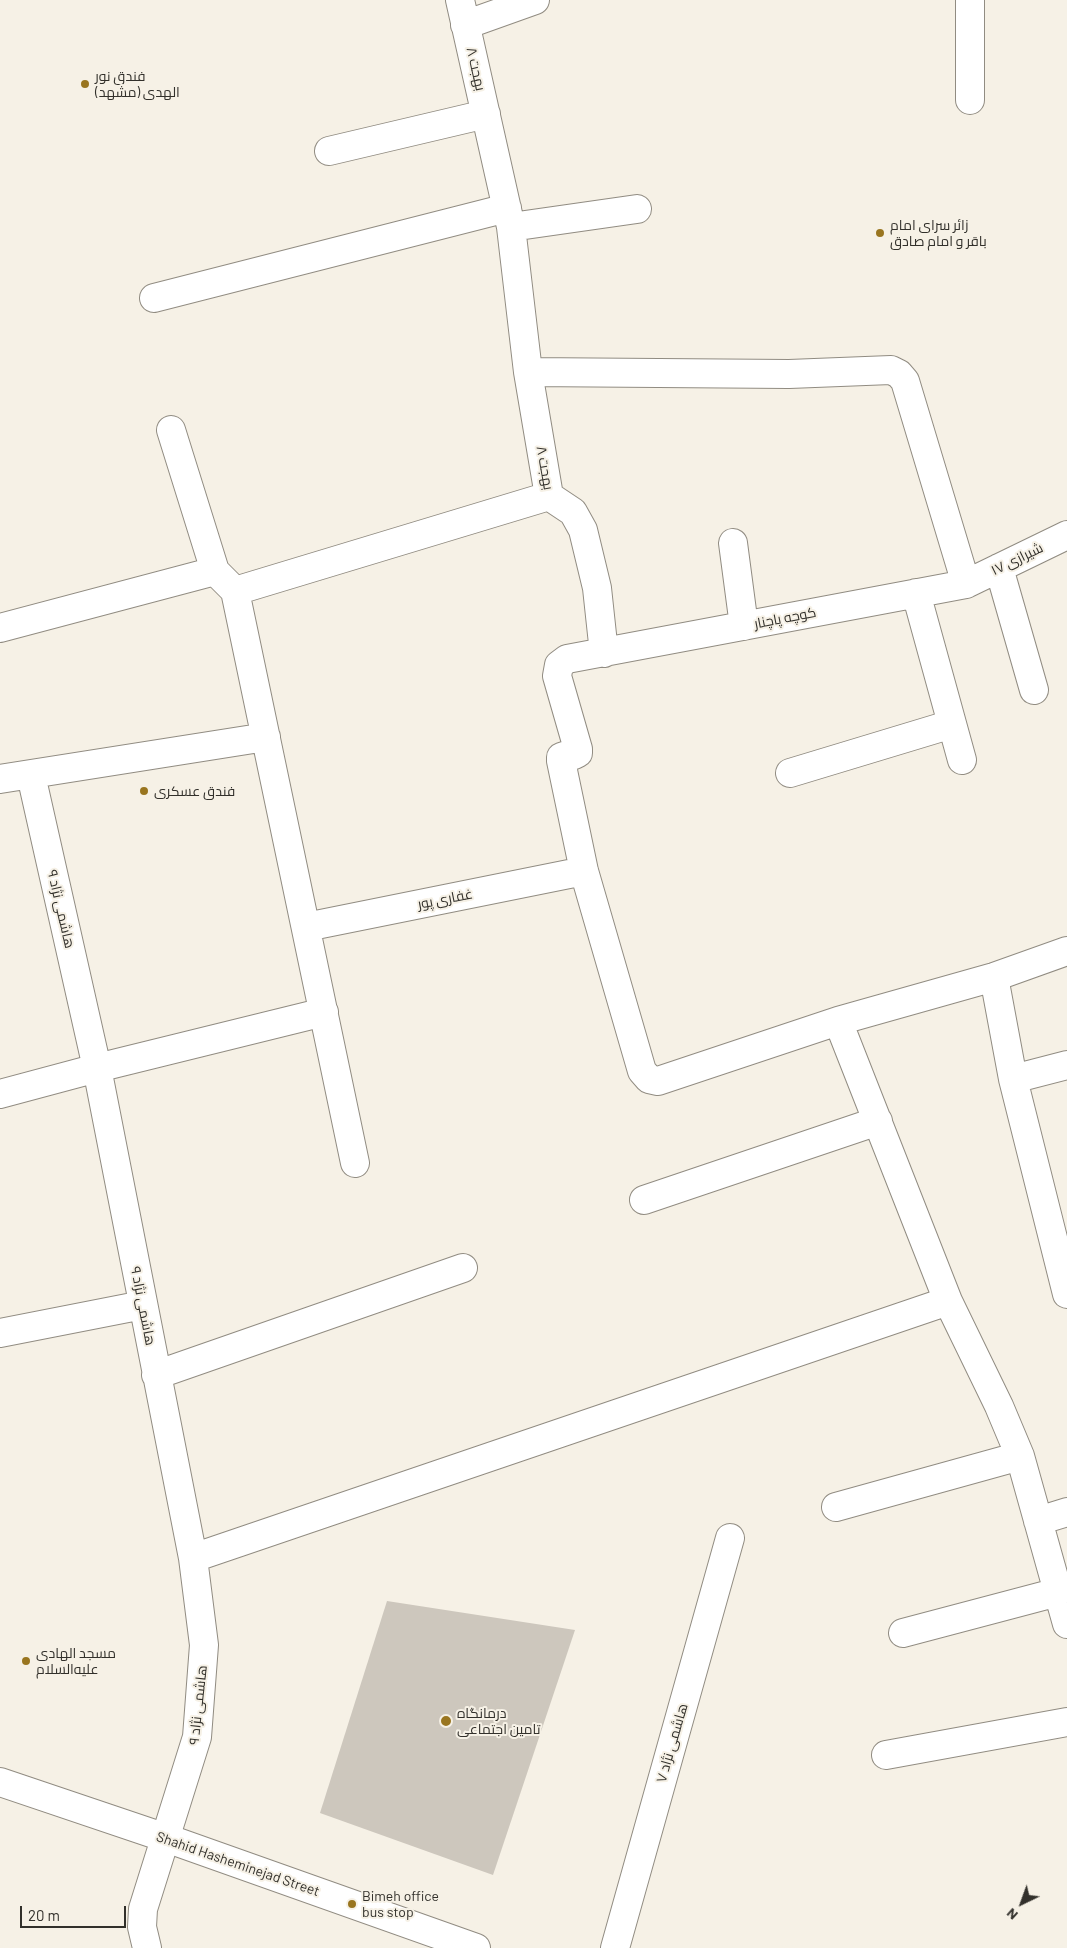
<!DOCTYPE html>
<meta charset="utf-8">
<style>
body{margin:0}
#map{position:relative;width:1067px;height:1948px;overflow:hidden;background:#f6f1e6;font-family:Barlow,sans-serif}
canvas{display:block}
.north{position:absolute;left:997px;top:1878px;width:50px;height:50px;-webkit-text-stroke:4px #f6f1e6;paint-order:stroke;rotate:222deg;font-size:14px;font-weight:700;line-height:20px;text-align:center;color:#32302b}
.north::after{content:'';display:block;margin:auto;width:18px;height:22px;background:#32302b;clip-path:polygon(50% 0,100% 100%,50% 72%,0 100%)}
.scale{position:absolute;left:20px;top:1906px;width:106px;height:22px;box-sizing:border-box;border:2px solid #32302b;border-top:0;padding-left:6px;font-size:15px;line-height:18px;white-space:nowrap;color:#32302b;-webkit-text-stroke:4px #f6f1e6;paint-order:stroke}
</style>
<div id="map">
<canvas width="1067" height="1948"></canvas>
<div class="north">N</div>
<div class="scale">20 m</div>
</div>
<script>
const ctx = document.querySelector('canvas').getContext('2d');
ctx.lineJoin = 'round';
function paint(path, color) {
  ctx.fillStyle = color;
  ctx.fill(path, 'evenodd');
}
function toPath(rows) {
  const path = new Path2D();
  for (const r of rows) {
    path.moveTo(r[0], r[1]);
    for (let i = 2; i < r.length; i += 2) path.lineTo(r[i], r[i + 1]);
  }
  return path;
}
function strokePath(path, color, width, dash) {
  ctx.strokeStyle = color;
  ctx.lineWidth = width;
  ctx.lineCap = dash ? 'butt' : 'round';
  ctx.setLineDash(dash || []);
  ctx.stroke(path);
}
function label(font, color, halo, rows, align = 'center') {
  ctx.font = font + ' Barlow,Cairo,sans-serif';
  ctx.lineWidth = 4;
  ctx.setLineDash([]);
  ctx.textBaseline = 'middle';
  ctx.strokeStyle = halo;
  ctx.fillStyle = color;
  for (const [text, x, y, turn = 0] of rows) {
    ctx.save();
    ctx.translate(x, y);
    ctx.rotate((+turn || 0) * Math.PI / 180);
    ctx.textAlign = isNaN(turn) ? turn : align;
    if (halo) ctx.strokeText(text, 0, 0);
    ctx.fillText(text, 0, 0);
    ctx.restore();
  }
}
paint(toPath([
 [387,1601,575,1630,493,1875,320,1813]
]), '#cdc7bd');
const minor = toPath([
 [460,0,511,227,528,372,549,496,573,512,583,530,597,588,604,653],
 [465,25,535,0],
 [970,100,970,0],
 [329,151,486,114],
 [511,227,637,209],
 [154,298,507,208],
 [528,372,789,374,891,370,899,374,905,381,966,584],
 [171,430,215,571,235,591,355,1163],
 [1067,535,966,584,567,659,559,665,557,676,578,749,578,753,574,755,564,756,561,757,561,761,584,871,642,1071,649,1079,658,1081,838,1021,994,977,1067,951],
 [733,543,744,626],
 [999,568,1034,690],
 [235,591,549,496],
 [916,593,962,760],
 [0,628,215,571],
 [790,773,952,724],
 [31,775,97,1068,193,1558,204,1645,197,1737,143,1909,142,1927,147,1948],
 [0,779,266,737],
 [306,927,584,871],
 [994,977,1013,1079,1067,1294],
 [838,1021,948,1301,999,1406,1020,1456,1067,1624],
 [1013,1079,1067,1065],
 [0,1094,97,1068,324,1012],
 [644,1200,878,1121],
 [0,1333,143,1305],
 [156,1375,463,1268],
 [836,1507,1020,1456],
 [1038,1521,1067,1512],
 [193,1558,948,1301],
 [903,1633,1058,1592],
 [886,1755,1067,1722],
 [615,1948,730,1538]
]);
const major = toPath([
 [0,1782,166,1838,476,1948]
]);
strokePath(minor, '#918c82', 30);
strokePath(major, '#918c82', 30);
strokePath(minor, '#fff', 28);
strokePath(major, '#fff', 28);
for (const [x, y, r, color] of [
 [85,84,5,"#99751f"],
 [880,233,5,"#99751f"],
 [144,791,5,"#99751f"],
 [26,1661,5,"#99751f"],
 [446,1721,6,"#99751f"],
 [352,1904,5,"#99751f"]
]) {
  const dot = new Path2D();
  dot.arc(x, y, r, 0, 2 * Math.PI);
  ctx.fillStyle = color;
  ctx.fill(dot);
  strokePath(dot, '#f6f1e6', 2);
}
label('14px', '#32302b', '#f6f1e6', [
 ["بهجت ۸",476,69,77],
 ["بهجت ۸",545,468,80],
 ["شیرازی ۱۷",1017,559,-26],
 ["کوچه پاچنار",785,618,-11],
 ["غفاری پور",445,899,-11],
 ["هاشمی نژاد ۹",61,909,77],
 ["هاشمی نژاد ۹",143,1306,79],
 ["هاشمی نژاد ۹",198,1705,-84],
 ["هاشمی نژاد ۷",672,1743,-74],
 ["Shahid Hasheminejad Street",238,1864,19]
]);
label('14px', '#32302b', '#f6f1e6', [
 ["فندق نور",95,76],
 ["الهدى (مشهد)",95,92],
 ["زائر سرای امام",890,225],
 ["باقر و امام صادق",890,241],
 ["فندق عسکری",154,791],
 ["مسجد الهادی",36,1653],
 ["علیه‌السلام",36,1669],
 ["درمانگاه",457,1713],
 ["تامین اجتماعی",457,1729],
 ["Bimeh office",362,1896],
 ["bus stop",362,1912]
], 'left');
</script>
